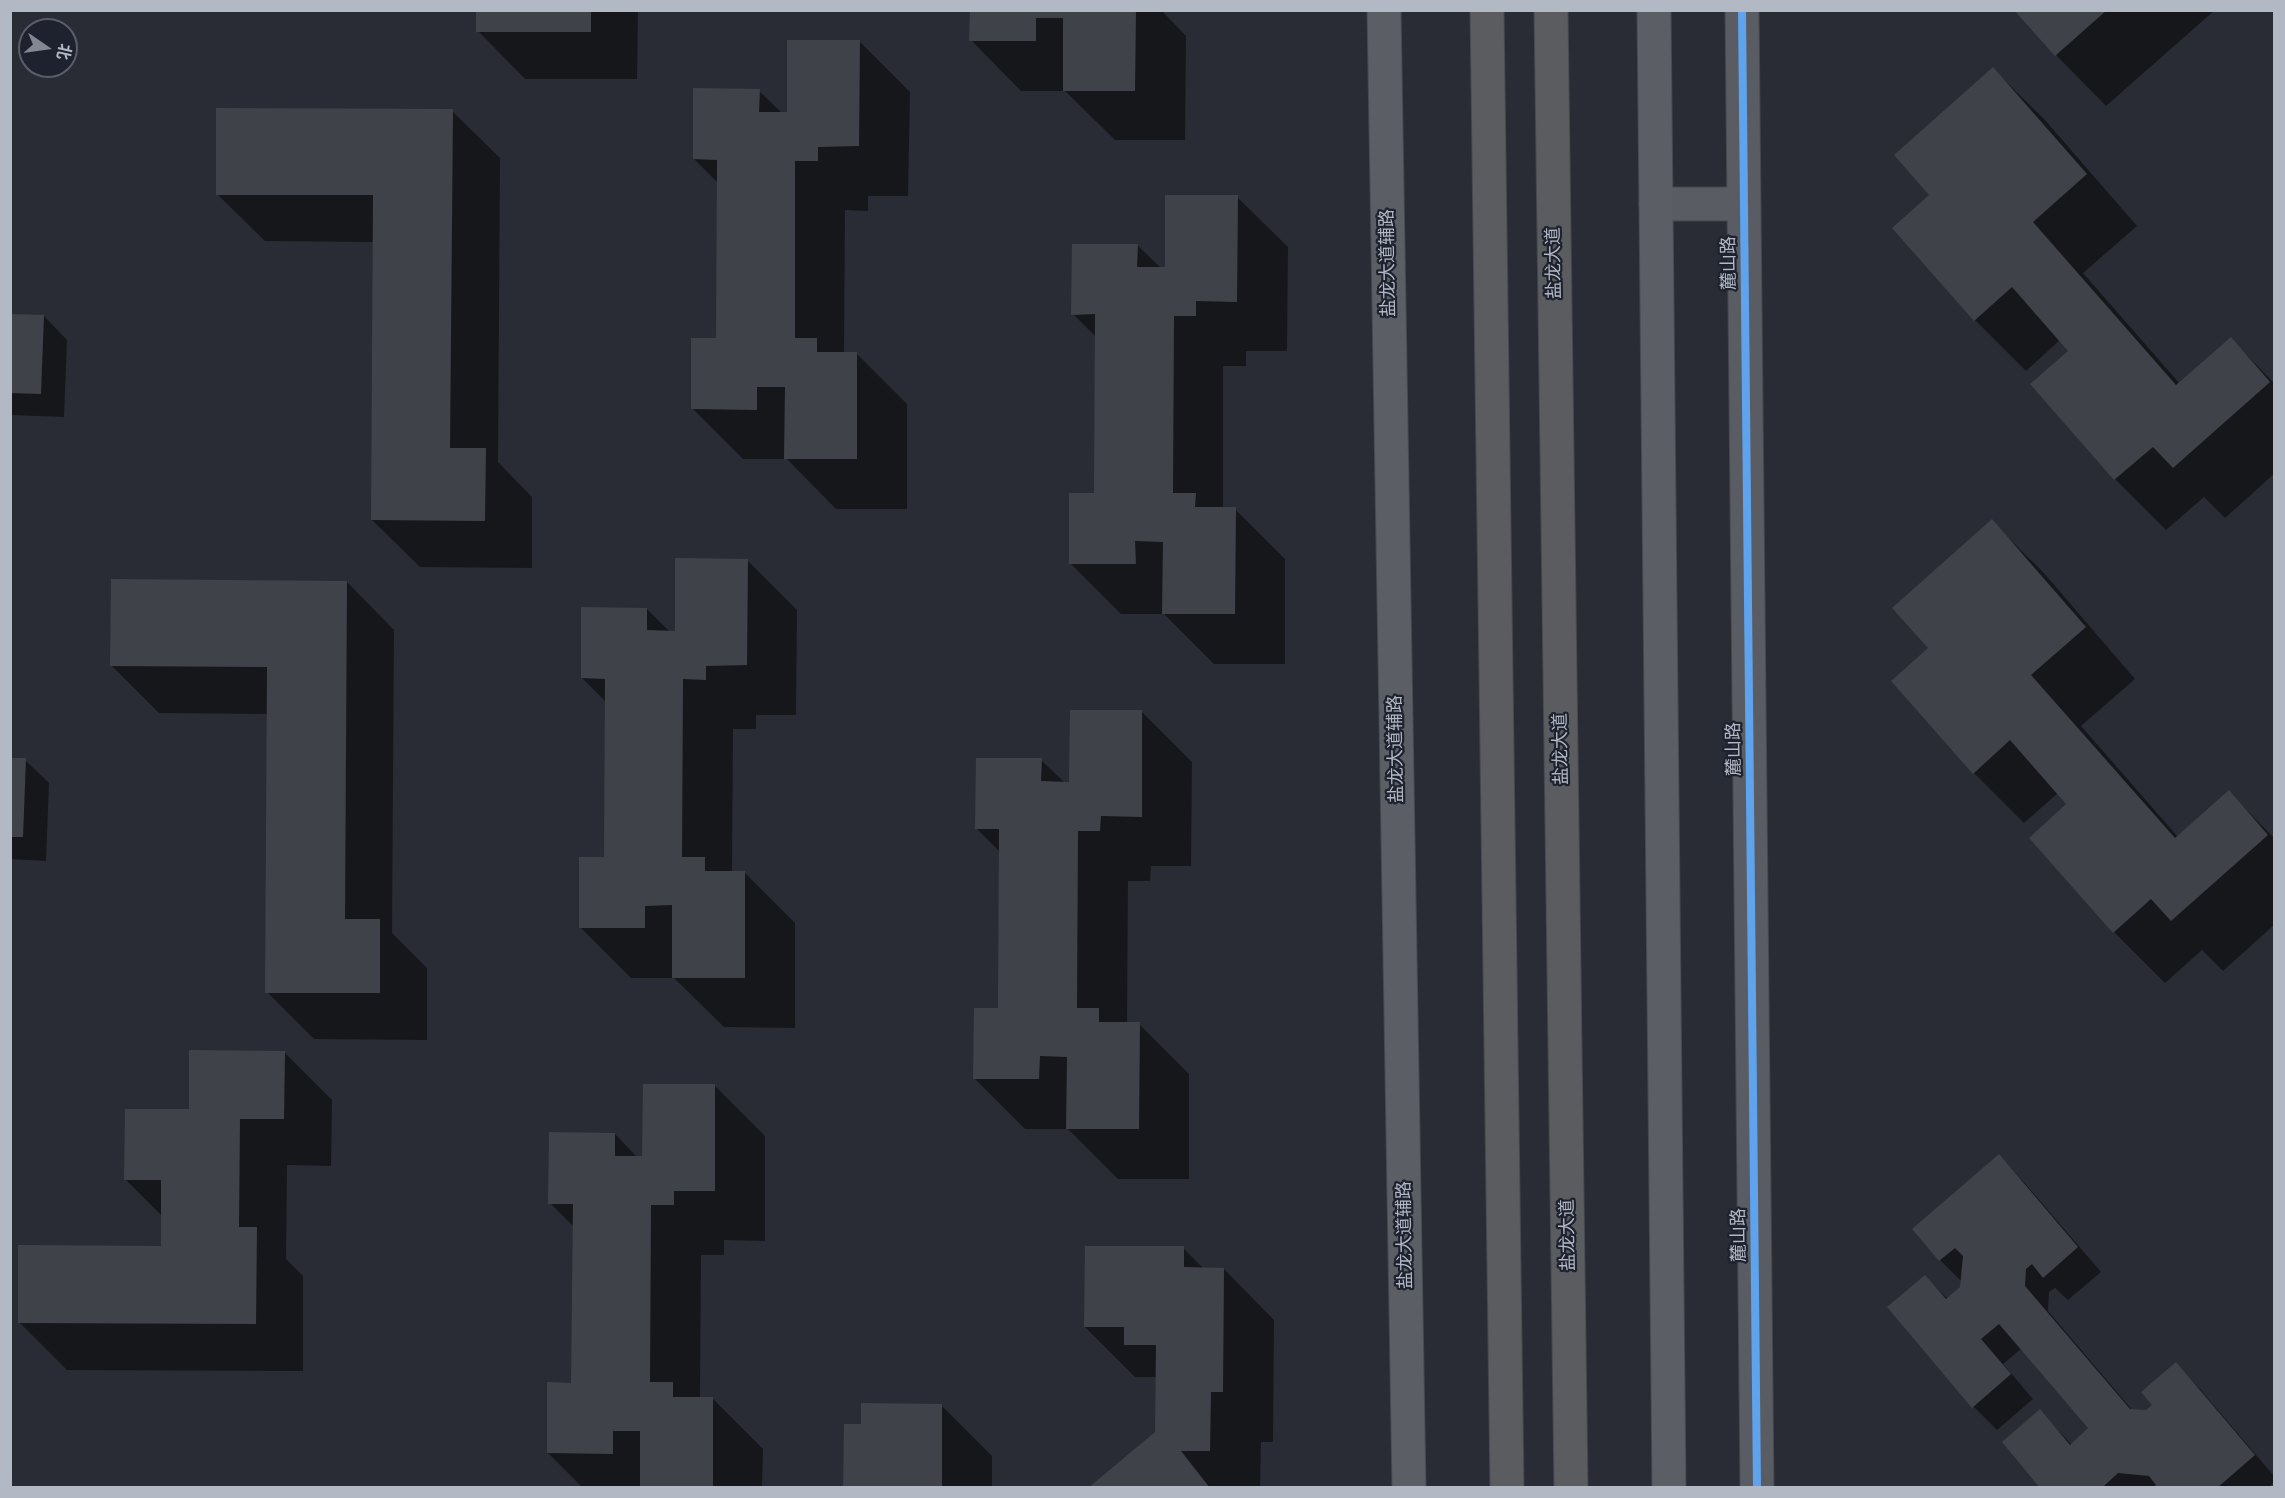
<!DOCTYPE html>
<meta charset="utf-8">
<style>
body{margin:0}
#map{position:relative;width:2285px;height:1498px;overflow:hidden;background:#292c34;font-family:Cabin,"Noto Sans SC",sans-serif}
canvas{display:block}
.frame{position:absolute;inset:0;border:12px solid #b3b8c5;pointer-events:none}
.north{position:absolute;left:18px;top:18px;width:60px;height:60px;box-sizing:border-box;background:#1d222e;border:2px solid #595e6a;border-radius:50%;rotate:103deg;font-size:16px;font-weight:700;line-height:24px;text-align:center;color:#b3b8c5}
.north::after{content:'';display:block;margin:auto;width:21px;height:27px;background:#838792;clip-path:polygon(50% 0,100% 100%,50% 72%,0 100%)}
</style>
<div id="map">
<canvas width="2285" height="1498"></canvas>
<div class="frame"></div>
<div class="north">北</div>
</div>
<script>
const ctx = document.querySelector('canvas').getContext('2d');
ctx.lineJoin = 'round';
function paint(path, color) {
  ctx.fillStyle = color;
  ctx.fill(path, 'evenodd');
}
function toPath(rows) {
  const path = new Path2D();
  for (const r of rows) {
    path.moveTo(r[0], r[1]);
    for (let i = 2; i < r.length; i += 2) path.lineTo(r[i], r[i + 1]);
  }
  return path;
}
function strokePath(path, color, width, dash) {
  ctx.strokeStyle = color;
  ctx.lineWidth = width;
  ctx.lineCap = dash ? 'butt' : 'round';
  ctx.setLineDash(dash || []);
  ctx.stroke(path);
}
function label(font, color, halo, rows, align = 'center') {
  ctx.font = font + ' Cabin,"Noto Sans SC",sans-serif';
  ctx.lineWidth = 4.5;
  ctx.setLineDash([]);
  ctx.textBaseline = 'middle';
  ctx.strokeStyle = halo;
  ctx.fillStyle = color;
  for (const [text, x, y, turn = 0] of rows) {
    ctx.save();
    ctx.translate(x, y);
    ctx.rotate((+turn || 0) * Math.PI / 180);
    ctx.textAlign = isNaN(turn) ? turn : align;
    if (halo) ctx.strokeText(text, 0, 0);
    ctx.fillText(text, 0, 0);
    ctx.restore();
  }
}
paint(toPath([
 [478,10,638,10,637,79,525,79,478,31],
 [971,10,1161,10,1186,36,1185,140,1115,140,1065,91,1021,91,971,40],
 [2016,10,2215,10,2106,106,2056,55],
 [859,41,910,92,908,196,868,196,868,211,845,210,844,354,857,354,907,404,907,509,836,509,787,459,743,459,693,409,717,340,718,183,694,159,759,91,782,113,788,113],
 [1993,69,2044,119,2137,226,2083,273,2180,384,2231,339,2274,383,2274,474,2225,518,2204,497,2166,530,2115,479,2032,384,2070,352,2060,340,2026,371,1975,320,1894,228,1931,195],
 [452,111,500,158,498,462,532,497,532,568,420,567,372,520,374,242,265,241,217,194],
 [1237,197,1288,247,1287,351,1246,351,1246,366,1223,366,1223,509,1235,509,1285,559,1285,664,1214,664,1164,614,1121,614,1071,564,1096,495,1097,338,1073,314,1137,245,1161,268,1166,269],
 [10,315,44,316,67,340,64,417,10,415],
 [1992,522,2043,572,2135,679,2081,726,2178,837,2229,792,2274,838,2274,925,2223,971,2202,950,2165,983,2114,932,2031,838,2068,804,2058,793,2024,823,1974,773,1930,648],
 [747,560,797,610,796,715,756,715,756,729,733,729,732,873,745,873,795,923,795,1028,724,1027,674,978,631,978,580,927,605,858,606,702,582,678,647,609,670,632,676,632],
 [347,582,394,630,392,933,427,968,427,1040,314,1039,267,992,268,714,159,713,112,666],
 [1141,711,1192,762,1191,866,1151,866,1150,881,1128,881,1127,1024,1139,1024,1189,1074,1189,1179,1118,1179,1068,1129,1025,1129,975,1079,999,1010,1001,853,977,829,1041,760,1065,783,1070,783],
 [10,759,25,760,49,783,46,861,10,859],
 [284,1052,332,1100,331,1166,287,1165,286,1259,303,1276,303,1371,67,1370,19,1322,163,1248,163,1217,126,1180,190,1111],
 [715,1086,765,1136,765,1241,724,1240,724,1255,701,1255,700,1398,712,1398,763,1449,762,1488,583,1488,548,1453,573,1384,574,1227,550,1203,615,1134,637,1157,644,1157],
 [1999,1156,2022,1180,2101,1272,2068,1300,2055,1288,2049,1292,2048,1311,2133,1411,2147,1412,2155,1405,2175,1364,2199,1388,2274,1476,2274,1482,2268,1488,2042,1488,2040,1412,2072,1445,2091,1428,2022,1348,2003,1364,2033,1399,1997,1430,1974,1407,1889,1307,1925,1277,1948,1299,1961,1288,1962,1282,1940,1260],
 [1183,1248,1204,1269,1224,1269,1274,1320,1273,1442,1261,1442,1260,1488,1090,1488,1157,1433,1157,1377,1135,1377,1085,1327],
 [942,1406,992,1456,992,1488,845,1488,863,1425]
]), '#0007');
paint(toPath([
 [476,10,591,10,591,32,476,32],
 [970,10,1136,10,1135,91,1063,91,1063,18,1036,18,1036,41,969,41],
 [2014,10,2107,10,2055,56],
 [787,40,860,40,859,146,818,147,818,161,795,161,795,338,817,338,817,352,857,352,857,459,784,459,785,387,757,387,757,410,691,409,691,338,716,338,717,160,693,159,693,88,760,89,759,112,787,112],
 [1993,67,2087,174,2033,222,2176,385,2231,337,2270,382,2173,468,2153,447,2114,480,2030,384,2068,351,2012,287,1974,321,1892,228,1929,195,1894,155],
 [216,108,453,109,450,448,486,448,485,521,371,520,373,195,216,195],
 [1165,195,1238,195,1237,302,1196,301,1196,316,1174,316,1173,493,1196,493,1195,507,1236,507,1235,614,1162,614,1163,542,1135,541,1136,564,1069,564,1069,493,1094,493,1095,314,1071,315,1072,244,1138,244,1137,267,1165,267],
 [10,314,44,315,41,394,10,393],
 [1992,519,2086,627,2031,675,2175,838,2229,790,2268,835,2171,921,2151,899,2113,933,2029,838,2066,804,2010,740,1973,774,1891,681,1928,648,1892,608],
 [675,558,748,559,747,665,706,666,706,680,683,679,682,857,705,857,705,871,745,871,745,978,672,978,672,905,645,906,645,928,579,928,579,857,604,857,605,679,581,678,581,607,647,608,647,630,675,631],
 [111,579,347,581,345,919,380,919,380,993,265,993,267,667,110,666],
 [1070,710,1142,710,1142,817,1101,816,1100,831,1078,831,1077,1008,1099,1008,1099,1022,1140,1022,1139,1129,1066,1129,1067,1057,1040,1056,1039,1079,973,1079,974,1008,998,1008,999,829,975,829,976,758,1042,758,1041,781,1069,782],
 [10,758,26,758,23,837,10,837],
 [189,1050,285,1051,284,1119,240,1119,239,1227,257,1227,256,1324,18,1323,18,1245,161,1246,161,1180,124,1180,125,1109,189,1109],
 [643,1084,715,1084,715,1191,674,1191,674,1205,651,1205,650,1382,673,1382,673,1397,713,1397,713,1488,640,1488,640,1431,613,1431,613,1454,547,1453,547,1382,571,1383,573,1204,548,1204,549,1132,615,1133,615,1156,642,1156],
 [1999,1154,2078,1247,2043,1278,2032,1264,2026,1269,2025,1286,2130,1409,2146,1410,2152,1405,2141,1392,2176,1362,2255,1455,2217,1488,2153,1488,2156,1485,2149,1476,2118,1473,2104,1486,2106,1488,2040,1488,2002,1442,2040,1409,2070,1445,2088,1428,1999,1324,1981,1339,2011,1374,1972,1408,1887,1307,1925,1275,1946,1299,1960,1287,1963,1256,1955,1248,1939,1261,1912,1229],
 [1085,1246,1184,1246,1184,1267,1224,1268,1223,1392,1211,1392,1210,1451,1181,1451,1210,1488,1088,1488,1155,1432,1156,1345,1124,1345,1124,1327,1084,1327],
 [861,1403,942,1404,942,1488,843,1488,844,1424,861,1424]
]), '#404249');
const minor = toPath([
 [1742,10,1757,1488],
 [1656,204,1744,204]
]);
const primary = toPath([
 [1384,10,1409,1488],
 [1654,10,1669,1488]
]);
const trunk = toPath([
 [1487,10,1507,1488],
 [1551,10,1571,1488]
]);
strokePath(minor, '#45474d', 35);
strokePath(primary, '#474951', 35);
strokePath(trunk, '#46484f', 35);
strokePath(minor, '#595c63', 33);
strokePath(primary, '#5b5e65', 33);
strokePath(trunk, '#5a5c60', 33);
strokePath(toPath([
 [1742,10,1757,1488]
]), '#60a3ed', 8);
label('18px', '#b3b8c5', '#1d222e', [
 ["盐龙大道辅路",1388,263,-91],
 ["盐龙大道",1554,263,-91],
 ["麓山路",1729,263,-91],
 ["盐龙大道辅路",1396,749,-91],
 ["盐龙大道",1561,749,-91],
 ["麓山路",1734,749,-91],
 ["盐龙大道辅路",1405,1235,-91],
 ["盐龙大道",1568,1235,-91],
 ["麓山路",1739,1235,-91]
]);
</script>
